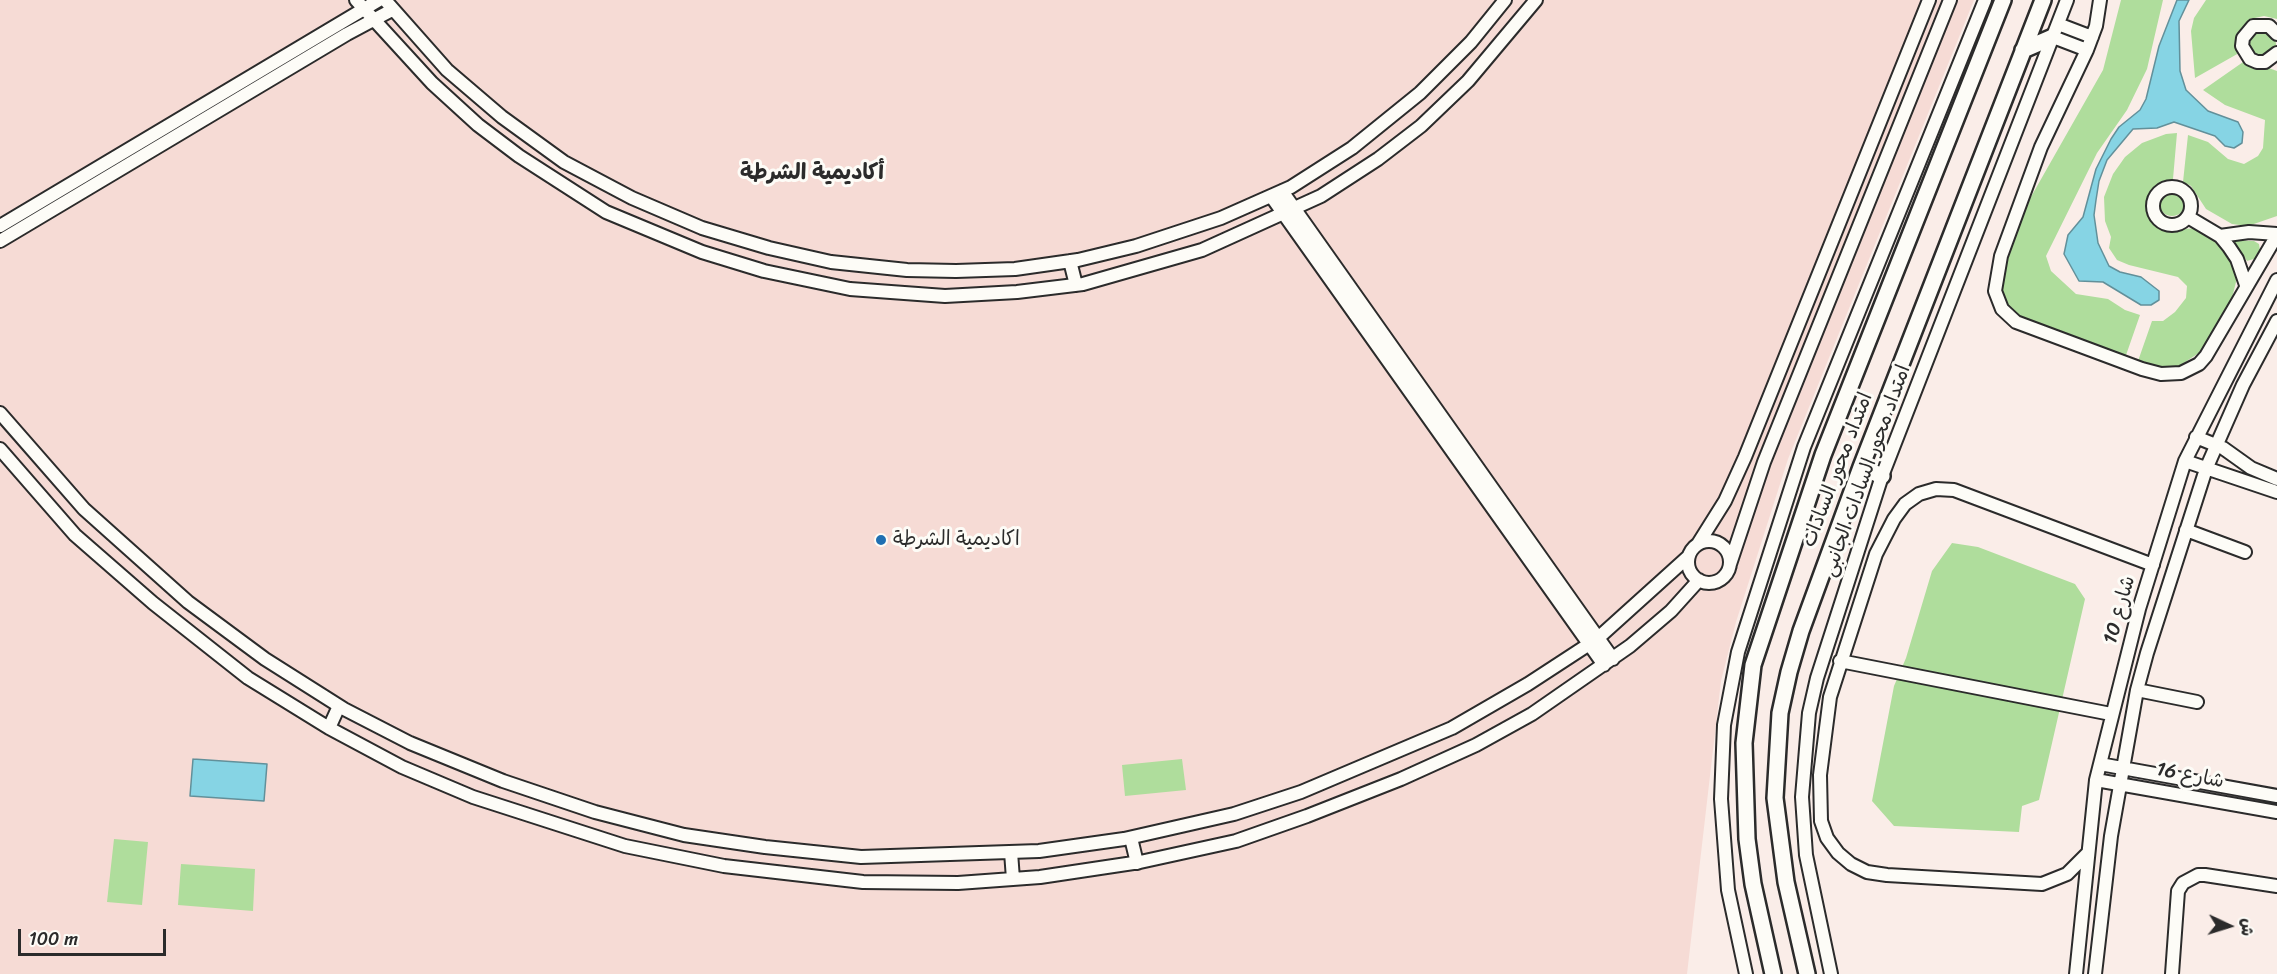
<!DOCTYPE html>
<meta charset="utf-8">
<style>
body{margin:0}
#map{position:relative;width:2277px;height:974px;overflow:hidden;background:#faede8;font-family:Sriracha,"Playpen Sans Arabic",sans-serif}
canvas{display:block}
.north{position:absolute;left:2199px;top:896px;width:60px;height:60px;-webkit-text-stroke:4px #fdfcf7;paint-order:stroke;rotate:94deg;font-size:16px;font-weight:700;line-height:24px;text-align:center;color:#2b2b2b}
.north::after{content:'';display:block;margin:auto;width:21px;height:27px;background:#2b2b2b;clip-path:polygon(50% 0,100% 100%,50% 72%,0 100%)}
.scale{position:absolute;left:18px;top:929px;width:148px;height:27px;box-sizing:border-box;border:3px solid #2b2b2b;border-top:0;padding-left:8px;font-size:18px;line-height:21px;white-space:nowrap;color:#2b2b2b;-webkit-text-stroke:4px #fdfcf7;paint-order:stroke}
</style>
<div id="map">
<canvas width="2277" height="974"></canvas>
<div class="north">ش</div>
<div class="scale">100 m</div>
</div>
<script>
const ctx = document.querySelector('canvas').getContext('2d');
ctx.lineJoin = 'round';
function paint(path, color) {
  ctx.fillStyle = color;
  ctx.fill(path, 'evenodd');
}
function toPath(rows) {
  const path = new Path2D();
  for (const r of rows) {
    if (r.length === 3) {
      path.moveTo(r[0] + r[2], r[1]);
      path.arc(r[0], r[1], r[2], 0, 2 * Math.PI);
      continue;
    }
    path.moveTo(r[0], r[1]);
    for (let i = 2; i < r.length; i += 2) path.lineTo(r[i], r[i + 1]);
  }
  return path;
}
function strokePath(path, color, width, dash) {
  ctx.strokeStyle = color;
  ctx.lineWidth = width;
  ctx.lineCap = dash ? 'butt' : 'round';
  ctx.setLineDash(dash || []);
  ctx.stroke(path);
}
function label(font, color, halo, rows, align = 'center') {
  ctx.font = font + ' Sriracha,"Playpen Sans Arabic",sans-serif';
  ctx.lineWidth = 6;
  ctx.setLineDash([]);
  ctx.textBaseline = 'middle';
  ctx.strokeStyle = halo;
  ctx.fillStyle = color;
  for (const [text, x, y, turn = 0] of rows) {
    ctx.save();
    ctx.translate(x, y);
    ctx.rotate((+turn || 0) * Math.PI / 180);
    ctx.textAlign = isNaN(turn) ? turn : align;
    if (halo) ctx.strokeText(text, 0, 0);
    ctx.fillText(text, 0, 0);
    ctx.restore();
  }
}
paint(toPath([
 [0,0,1974,0,1788,459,1736,622,1721,681,1687,974,0,974]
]), '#f6dbd5');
paint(toPath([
 [2121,0,2163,0,2147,69,2127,110,2097,153,2046,256,2051,271,2076,294,2108,299,2125,310,2140,315,2125,358,2009,314,1998,287,2015,225,2103,70],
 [2206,0,2277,0,2277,19,2264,16,2250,19,2237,36,2239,53,2195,78,2191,31,2194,18],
 [2263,44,13],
 [2246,60,2277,71,2277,216,2248,226,2232,224,2206,209,2191,186,2183,182,2188,135,2208,142,2228,159,2244,164,2258,156,2263,148,2265,120,2225,105,2203,90],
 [2177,133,2173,179,2155,188,2150,198,2148,211,2153,222,2163,230,2200,228,2224,247,2238,274,2230,306,2208,347,2176,368,2163,368,2138,361,2152,321,2163,321,2175,312,2186,298,2187,286,2178,277,2129,265,2117,260,2109,248,2111,237,2105,221,2104,197,2113,174,2125,157,2142,143,2166,134],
 [2172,203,13],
 [2233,240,2254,241,2259,244,2260,251,2257,258,2247,261],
 [1952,543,1978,547,2075,584,2085,599,2039,800,2022,806,2019,832,1894,826,1872,801,1894,686,1906,658,1932,571],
 [1182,759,1186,790,1125,796,1122,765],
 [114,839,148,842,142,905,107,902],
 [181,864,255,869,253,911,178,905]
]), '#afdd9c');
const water = toPath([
 [2177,0,2189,0,2179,21,2180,71,2186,90,2208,111,2238,122,2243,132,2242,143,2234,148,2225,146,2215,136,2174,122,2157,128,2133,129,2107,160,2099,181,2096,200,2094,215,2098,243,2109,266,2120,272,2141,277,2159,291,2159,300,2151,305,2141,305,2103,282,2079,281,2064,254,2068,235,2083,217,2096,169,2111,139,2119,127,2140,110,2146,99,2159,46,2177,0],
 [193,759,267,764,264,801,190,796,193,759]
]);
paint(water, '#86d4e4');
strokePath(water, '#62909a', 1.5);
const minor = toPath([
 [356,0,432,83,478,125,519,156,606,212,702,252,764,271,850,289,945,296,1017,292,1083,284,1202,250,1321,196,1378,159,1421,126,1468,81,1536,0],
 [385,0,447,70,502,117,564,162,632,198,702,228,769,248,831,262,907,270,956,271,1015,269,1078,260,1136,246,1221,218,1291,187,1352,148,1420,93,1471,42,1505,0],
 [2100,0,2096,26,2087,50,2041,147,2001,256,1995,291,2002,309,2016,322,2142,369,2161,374,2181,373,2199,364,2206,356,2277,235],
 [2058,24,2092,37],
 [2277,34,2269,26,2253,26,2243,38,2242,46,2250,59,2257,62,2265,62,2277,53],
 [2053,37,2087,50],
 [2172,206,19],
 [1282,191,1613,659],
 [1271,196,1604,665],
 [2188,217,2220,236,2229,247,2237,259,2246,285],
 [0,226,379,0],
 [2220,236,2249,232,2277,234],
 [0,241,347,34,392,10],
 [1070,261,1076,285],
 [0,413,84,509,188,602,265,659,344,709,410,743,503,781,595,812,684,835,765,847,861,857,1039,851,1124,839,1234,814,1301,792,1452,728,1528,684,1597,639,1689,556],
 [2196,437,2223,448,2251,468,2277,479],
 [0,449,75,535,153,603,248,678,329,728,402,767,473,797,625,846,724,866,863,882,958,883,1040,877,1140,862,1236,841,1307,816,1401,779,1476,745,1532,714,1630,646,1671,611,1699,580],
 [2185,461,2277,492],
 [2186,530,2245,552],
 [1709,562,21],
 [1698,544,1725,501,1745,457,1929,0],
 [1730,564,1764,462,1950,0],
 [1840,661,2111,714],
 [2137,690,2197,702],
 [329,728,339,706],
 [2100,764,2277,796],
 [2096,780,2277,812],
 [1131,838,1137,863],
 [1011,852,1013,879],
 [2088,853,2067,874,2042,884,1887,875,1867,872,1851,864,1838,853,1827,838,1821,821,1820,775,1830,697,1876,554,1894,519,1905,504,1919,494,1936,489,1954,490,2153,565],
 [1746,974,1728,890,1721,799,1724,725,1738,652,1804,447,1985,0],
 [1831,974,1806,855,1802,797,1809,713,1817,678,1882,476,2067,0],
 [2076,974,2096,780,2139,609,2185,461,2277,280],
 [2095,974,2111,836,2137,690,2147,653,2206,469,2243,385,2277,321],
 [2172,974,2178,891,2183,883,2198,875,2205,875,2277,886]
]);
const major = toPath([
 [2023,50,2053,37],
 [1861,467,1882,476],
 [1773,974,1753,884,1747,839,1744,743,1753,665,1823,455,2003,0],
 [1807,974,1786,882,1775,798,1780,713,1789,672,1801,631,1861,467,2043,0]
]);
strokePath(minor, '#2b2b2b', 16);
strokePath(major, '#2b2b2b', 20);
strokePath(minor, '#fdfcf7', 12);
strokePath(major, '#fdfcf7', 15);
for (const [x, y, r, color] of [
 [881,540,6,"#1f6fb2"]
]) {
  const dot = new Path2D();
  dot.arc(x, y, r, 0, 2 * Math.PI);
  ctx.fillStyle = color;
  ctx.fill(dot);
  strokePath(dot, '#fdfcf7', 2);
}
label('20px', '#2b2b2b', '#fdfcf7', [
 ["امتداد محور السادات",1838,470,-69],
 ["امتداد محور السادات الجانبى",1867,471,-70],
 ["شارع 10",2120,610,-74],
 ["شارع 16",2190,776,11]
]);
label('20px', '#2b2b2b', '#fdfcf7', [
 ["اكاديمية الشرطة",893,540]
], 'left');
label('bold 22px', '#2b2b2b', '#fdfcf7', [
 ["أكاديمية الشرطة",812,173]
]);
</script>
